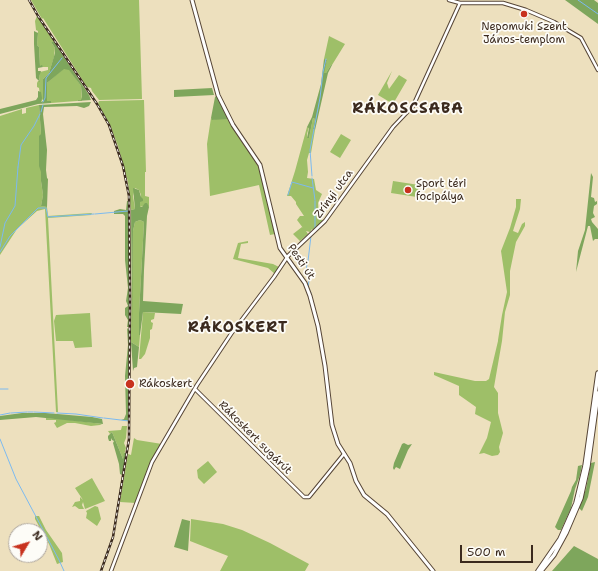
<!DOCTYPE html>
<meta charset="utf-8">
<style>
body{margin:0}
#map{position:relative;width:598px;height:571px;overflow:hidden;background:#ede0be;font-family:"Shantell Sans",sans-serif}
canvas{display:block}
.north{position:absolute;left:8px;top:523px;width:40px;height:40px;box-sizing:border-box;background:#fdfcf7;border:1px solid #afa8a0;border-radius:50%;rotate:52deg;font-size:11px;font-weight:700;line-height:16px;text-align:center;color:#3b2a1e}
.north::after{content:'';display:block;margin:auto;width:14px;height:18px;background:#c8321e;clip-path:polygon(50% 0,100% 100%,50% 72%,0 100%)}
.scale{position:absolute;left:460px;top:545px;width:73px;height:18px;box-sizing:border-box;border:2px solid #3b2a1e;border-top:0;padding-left:5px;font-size:12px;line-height:14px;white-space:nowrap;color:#3b2a1e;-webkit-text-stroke:3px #fdfcf7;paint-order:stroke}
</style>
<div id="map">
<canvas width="598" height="571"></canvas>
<div class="north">N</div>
<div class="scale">500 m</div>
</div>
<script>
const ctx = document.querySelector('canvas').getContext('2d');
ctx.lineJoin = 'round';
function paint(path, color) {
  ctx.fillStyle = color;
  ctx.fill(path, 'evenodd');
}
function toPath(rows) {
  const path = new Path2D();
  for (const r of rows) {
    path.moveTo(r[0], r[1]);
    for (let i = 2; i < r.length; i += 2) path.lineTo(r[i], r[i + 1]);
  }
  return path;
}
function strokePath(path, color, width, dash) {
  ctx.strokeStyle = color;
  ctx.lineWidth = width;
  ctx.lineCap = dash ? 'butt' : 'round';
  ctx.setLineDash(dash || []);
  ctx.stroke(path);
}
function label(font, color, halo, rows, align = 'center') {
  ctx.font = font + ' "Shantell Sans",sans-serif';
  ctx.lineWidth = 3.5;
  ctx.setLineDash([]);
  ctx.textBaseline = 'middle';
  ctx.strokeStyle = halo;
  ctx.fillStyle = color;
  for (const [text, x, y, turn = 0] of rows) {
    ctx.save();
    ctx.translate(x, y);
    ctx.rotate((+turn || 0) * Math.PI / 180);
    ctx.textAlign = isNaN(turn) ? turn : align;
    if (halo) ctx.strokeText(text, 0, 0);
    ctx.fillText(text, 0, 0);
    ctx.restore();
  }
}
paint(toPath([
 [31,0,139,0,142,99,99,100,92,91,91,88,87,87,43,18,42,19],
 [37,16,54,42,51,42,55,48,54,57,49,73,43,79,43,99,41,102,39,88,37,87,37,83,38,81,40,81,39,77,40,72,48,70,48,67,43,67,42,66,40,67,39,47,37,45,38,31,36,30,35,21],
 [329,36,345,44,332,65,331,65,326,73,323,74,327,60,324,59],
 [63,69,69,69,81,86,82,101,78,100,77,101,51,103,51,101,47,101,47,83],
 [392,71,387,83,389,89,399,75,407,80,393,104,378,95],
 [144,100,146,172,145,172,145,196,149,197,149,207,147,205,140,207,140,202,141,195,139,190,135,188,133,196,135,209,131,210,128,182,118,146,110,125,98,104,99,101],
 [39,105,41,134,39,148,42,177,41,181,43,195,41,206,47,207,48,216,92,213,91,215,48,218,58,412,56,412,45,209,37,211,17,229,0,255,0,116,22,109,22,114,26,113,26,108],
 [227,115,259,166,275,234,270,235,259,185,210,196,207,144,211,118,213,120],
 [313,118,315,119,313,129,315,130,311,153,309,153,307,160,308,172,307,178,314,179,316,190,322,194,318,203,319,219,325,221,314,231,312,229,310,232,306,231,308,234,300,241,293,234,302,227,303,228,297,220,300,216,304,216,296,204,296,202,291,196,287,196,295,171,307,127,309,127,307,134,307,138,309,138],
 [341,134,351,140,340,158,330,152],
 [393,181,419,185,417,197,391,193],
 [516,199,521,199,520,209,513,231,518,233,522,224,525,222,525,226,516,242,510,271,510,295,505,312,502,341,494,387,498,393,498,413,503,433,499,447,500,452,498,455,492,456,484,453,479,454,487,438,491,422,475,414,476,407,459,395,459,386,434,375,434,372,475,381,486,381,489,379,498,341,498,340,502,315,507,292,501,251,510,228,516,207],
 [140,220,144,222,139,313,139,335,140,335,139,347,131,342,131,334,133,231,135,222],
 [248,241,248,243,241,244,238,258,273,264,279,267,275,274,268,268,233,259,238,243],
 [143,312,155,313,154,319,151,320,151,322,153,323,152,329,150,330,150,338,145,354,141,359,139,359],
 [90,313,92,347,75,348,73,341,56,341,54,321,56,315],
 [46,418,63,419,102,424,100,425,91,426,75,423,67,423,57,428,54,423,56,422,56,420,46,420],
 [122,426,127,426,126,438,124,443,126,448,123,459,112,432,110,434,108,431,121,430],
 [134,438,137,440,162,444,153,459,136,503,120,502,128,454,131,455],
 [208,461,217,472,204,484,198,478,197,470],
 [92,478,105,501,85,509,83,502,82,505,84,509,79,509,75,506,72,507,75,502,80,501,80,497,83,500,75,488],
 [95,506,98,507,101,519,97,526,86,518,87,513,86,511],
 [35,516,39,516,46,530,62,553,63,562,57,564,49,544,35,519],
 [191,519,223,524,242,530,270,543,309,564,305,571,220,571,228,556,190,541]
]), '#9ebf68');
paint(toPath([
 [565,0,594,0,598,3,598,24],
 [34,31,38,33,37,45,39,47,40,66,42,65,43,67,38,68,38,71,41,71,39,77,40,82,36,78,34,44],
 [51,42,54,42,89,95,91,100,77,101,78,100,81,100,82,97,81,86,69,70,64,69,47,83,47,101,51,101,51,103,38,104,0,114,0,109,36,100,38,97,38,91,41,92,42,98,41,102,43,101,43,79,49,73,55,53,55,48],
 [324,59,327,60,324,73,326,73,331,65,332,65,328,73,315,130,313,129,315,119,313,118,309,138,307,138,309,128,307,127,312,117,321,84],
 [212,88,214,95,174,97,174,90],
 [216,96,217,96,227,115,227,119,212,120,211,118,215,97],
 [91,102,89,106,84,108,77,106,44,107,43,114,47,150,46,170,47,178,48,179,47,207,41,206,43,195,41,181,41,172,39,166,39,136,41,134,39,105],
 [591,173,593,177,591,197,594,198,595,202,597,201,597,204,594,206,593,213,595,217,591,219,592,222,598,229,598,239,595,239,593,241,590,226,588,226,576,272,578,251,585,230],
 [133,188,139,190,141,197,143,199,143,201,140,202,140,207,142,207,145,203,147,203,149,207,147,216,144,270,143,301,183,304,181,314,143,312,140,335,139,335,139,313,144,222,140,220,135,222,133,231,132,334,131,210,135,209],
 [127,201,128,201,129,210,129,327,127,327,128,320,125,315,125,308,128,306,126,301,128,288,125,260,125,216,123,214,114,214,114,211,120,209,126,210],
 [127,328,129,330,128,421,121,420,124,419,126,414,125,376,128,345],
 [131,342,139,347,137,367,134,368,133,371],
 [22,413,46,413,92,417,102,419,103,424,36,417,0,420,0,416],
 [112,432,123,459,124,453,126,453,122,475,120,474,119,464,113,443,114,441,112,440,111,438,111,441,109,441,108,438,108,436],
 [404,443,408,445,412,444,408,450,400,469,396,467,394,470,393,468,394,463,402,444],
 [595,462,588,497,582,511,579,508,586,489,591,463],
 [582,465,580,475,575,489,571,508,561,530,558,530,555,527,571,491,572,487,576,480,578,466],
 [182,519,190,521,188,551,174,547],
 [574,546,598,559,598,571,552,571]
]), '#7ea65c');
strokePath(toPath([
 [578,0,598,14],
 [43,102,45,98,46,78,62,58],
 [41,112,43,105],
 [18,167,21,145,34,126,40,114],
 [312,176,310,150,320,98,323,72,326,59],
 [312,178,315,200],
 [288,195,292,182,313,188],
 [46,208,48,217,94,214],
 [95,214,128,211],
 [315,228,315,201],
 [0,247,5,223,15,206,18,167],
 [0,252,10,236,38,208,45,208],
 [308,261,311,236],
 [307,264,306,271,309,281,308,287,311,293],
 [0,389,8,389],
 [28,412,33,412],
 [34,412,54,413],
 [11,413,27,412],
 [57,413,76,414,103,418],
 [0,415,10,413],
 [104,418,129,421,129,419],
 [0,439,16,479,59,560,64,571]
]), '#7cbaf0', 1);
const secondary = toPath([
 [449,0,460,3,503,3,526,10,554,22,581,38,598,70],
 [195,389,304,497,309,497,344,454],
 [111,571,152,462,197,385,231,334,274,277,288,256,325,221,393,127,413,106,460,3]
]);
const primary = toPath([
 [192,0,218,95,233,125,260,165,280,248,305,283,310,296,318,326,325,366,332,425,338,444,350,463,356,481,364,495,387,514,433,571]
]);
const highway = toPath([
 [538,571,560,539,576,503,585,466,598,373],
 [541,571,554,555,566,533,581,498,588,466,598,393]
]);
strokePath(secondary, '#564536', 4.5);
strokePath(primary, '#564536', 5);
strokePath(highway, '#564536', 5.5);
strokePath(secondary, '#fff', 2.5);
strokePath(primary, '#fff', 3);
strokePath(highway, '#fff', 3.5);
const rail = toPath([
 [29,0,38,16,97,104,109,125,123,166,129,196,130,299,129,439,113,537,101,571]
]);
strokePath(rail, '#3b2a1e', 2.5);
strokePath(rail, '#fdfcf7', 1, [3]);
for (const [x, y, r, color] of [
 [524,14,4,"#c8321e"],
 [408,190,4,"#c8321e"],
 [130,384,5,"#c8321e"]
]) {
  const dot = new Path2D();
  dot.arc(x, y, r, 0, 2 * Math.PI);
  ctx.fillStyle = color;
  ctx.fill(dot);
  strokePath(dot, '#fdfcf7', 1.5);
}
label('11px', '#3b2a1e', '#fdfcf7', [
 ["Nepomuki Szent",524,27,"center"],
 ["János-templom",524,40,"center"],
 ["Sport téri",416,184],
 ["focipálya",416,197],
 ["Rákoskert",139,384]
], 'left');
label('11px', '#3b2a1e', '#fdfcf7', [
 ["Zrínyi utca",334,194,-54],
 ["Pesti út",301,262,56],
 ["Rákoskert sugárút",255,438,45]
]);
ctx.letterSpacing = '1px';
label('bold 15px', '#3b2a1e', '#fdfcf7', [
 ["RÁKOSCSABA",408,109],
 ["RÁKOSKERT",238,328]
]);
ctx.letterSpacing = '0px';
</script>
